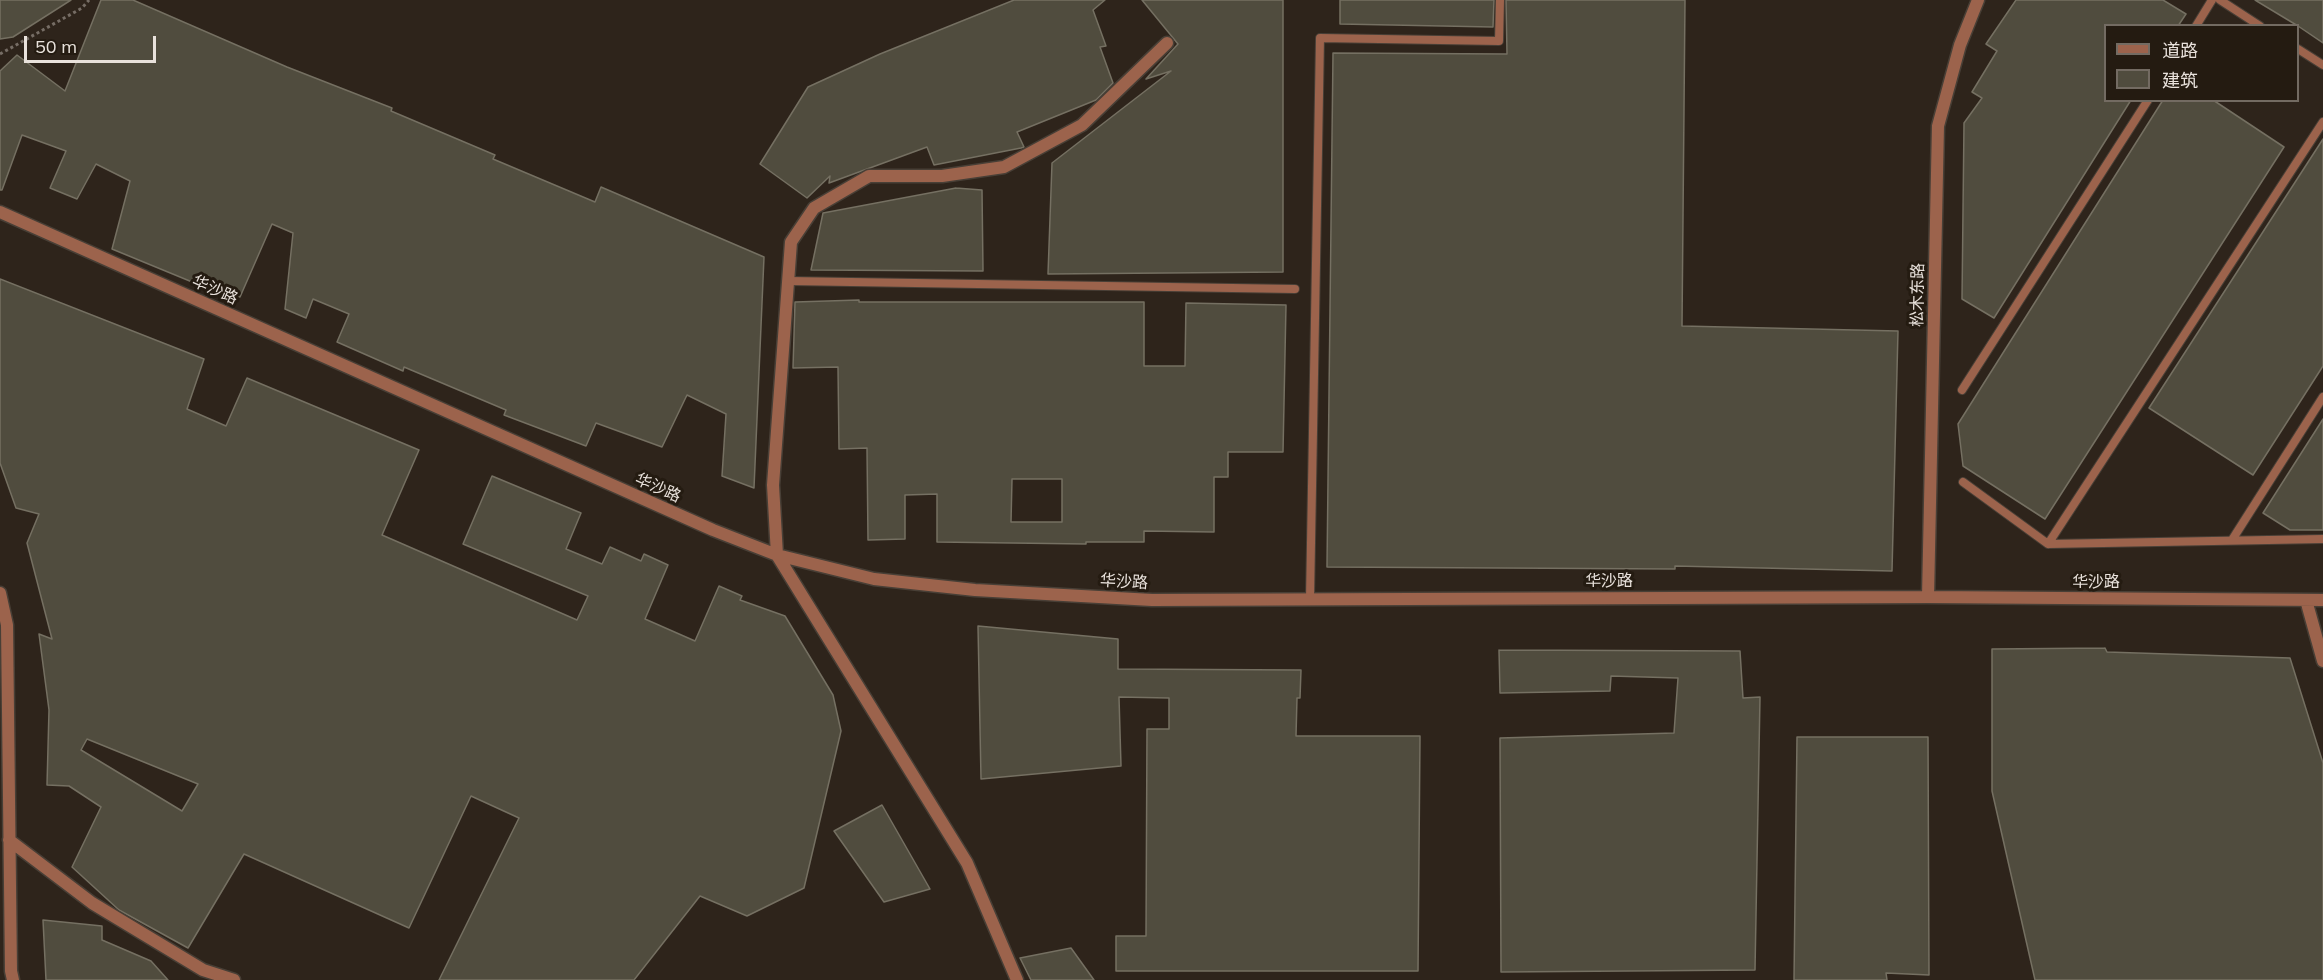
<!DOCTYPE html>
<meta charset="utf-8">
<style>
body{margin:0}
#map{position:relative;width:2323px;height:980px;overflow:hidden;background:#2e241b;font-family:Mulish,"Noto Sans SC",sans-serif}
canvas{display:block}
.legend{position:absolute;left:2104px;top:24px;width:195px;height:78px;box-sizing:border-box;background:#241b11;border:2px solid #736b62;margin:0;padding:8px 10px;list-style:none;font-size:18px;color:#e9e2dc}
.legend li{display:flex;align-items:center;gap:12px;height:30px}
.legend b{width:30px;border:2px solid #736b62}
.scale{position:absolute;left:24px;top:36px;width:132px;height:27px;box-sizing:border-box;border:3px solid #e9e2dc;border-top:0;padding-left:8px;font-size:18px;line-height:21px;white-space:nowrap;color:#e9e2dc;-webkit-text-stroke:4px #241b11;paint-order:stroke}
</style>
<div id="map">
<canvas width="2323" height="980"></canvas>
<ul class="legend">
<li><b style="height:8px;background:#9c634c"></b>道路</li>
<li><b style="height:16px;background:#504c3e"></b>建筑</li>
</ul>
<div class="scale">50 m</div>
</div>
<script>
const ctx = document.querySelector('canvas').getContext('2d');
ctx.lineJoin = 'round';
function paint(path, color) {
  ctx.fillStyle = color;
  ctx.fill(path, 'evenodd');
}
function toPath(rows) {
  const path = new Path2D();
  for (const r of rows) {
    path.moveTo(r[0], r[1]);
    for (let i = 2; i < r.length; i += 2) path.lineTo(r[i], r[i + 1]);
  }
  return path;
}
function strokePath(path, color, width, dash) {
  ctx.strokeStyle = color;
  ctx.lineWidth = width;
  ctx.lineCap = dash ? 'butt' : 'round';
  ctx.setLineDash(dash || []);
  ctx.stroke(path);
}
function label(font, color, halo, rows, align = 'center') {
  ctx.font = font + ' Mulish,"Noto Sans SC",sans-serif';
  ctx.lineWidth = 6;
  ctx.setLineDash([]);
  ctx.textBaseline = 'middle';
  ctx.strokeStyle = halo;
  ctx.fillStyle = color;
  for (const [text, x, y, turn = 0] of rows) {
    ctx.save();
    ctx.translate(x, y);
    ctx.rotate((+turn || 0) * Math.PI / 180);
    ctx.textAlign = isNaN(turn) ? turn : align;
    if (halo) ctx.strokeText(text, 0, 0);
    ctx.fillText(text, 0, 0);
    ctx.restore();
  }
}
const building = toPath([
 [0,0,71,0,13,37,0,39,0,0],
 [101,0,133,0,287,67,392,108,391,111,495,155,493,159,595,202,601,187,764,257,754,488,722,476,726,414,687,395,662,447,596,423,586,446,504,415,506,410,404,367,403,371,337,342,349,314,313,299,306,318,285,309,293,233,272,224,240,297,199,279,197,284,112,249,130,181,96,164,77,199,50,188,66,151,22,135,2,190,0,190,0,71,17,55,65,91,101,0],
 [1014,0,1105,0,1093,10,1106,46,1100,47,1113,83,1096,100,1017,132,1024,147,1021,148,934,165,927,147,829,183,830,176,807,198,760,164,808,87,880,54,1014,0],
 [1142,0,1283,0,1283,272,1048,274,1052,163,1171,71,1146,79,1178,44,1142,0],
 [1340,0,1494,0,1493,27,1340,24,1340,0],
 [1506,0,1685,0,1682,326,1898,331,1892,571,1675,566,1675,569,1327,567,1333,53,1507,54,1506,0],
 [2016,0,2163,0,2186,14,2178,26,2106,26,2106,100,2131,100,1994,318,1962,299,1964,123,1982,98,1972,92,1997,51,1986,44,2016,0],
 [2255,0,2323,0,2323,43,2298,26,2255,0],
 [2163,100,2213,100,2284,147,2045,519,1963,466,1958,424,2163,100],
 [2323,139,2323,366,2253,475,2149,408,2323,139],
 [956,188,982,190,983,271,811,270,823,213,956,188],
 [0,279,204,359,187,409,226,426,247,378,419,450,382,535,577,620,588,596,463,544,492,476,581,513,566,549,602,564,610,547,641,561,644,554,668,565,645,619,695,641,719,586,742,596,740,600,785,616,833,695,841,731,804,888,747,916,700,896,634,980,439,980,519,818,471,796,409,928,244,854,188,948,119,910,72,867,101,807,69,786,47,785,49,710,39,634,52,639,27,543,39,514,16,508,0,463,0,279],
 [87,739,198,784,182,811,81,750,87,739],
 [859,300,859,302,1144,302,1144,366,1185,366,1186,303,1286,305,1283,452,1228,452,1228,477,1214,477,1214,532,1144,531,1144,542,1086,542,1086,544,937,542,937,494,905,495,905,539,868,540,867,448,839,449,838,367,793,368,795,302,859,300],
 [1012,479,1062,479,1062,522,1011,522,1012,479],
 [2323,419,2323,530,2290,530,2263,513,2323,419],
 [978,626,1118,639,1118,669,1301,670,1300,698,1297,698,1296,736,1420,736,1418,971,1116,971,1116,936,1146,936,1147,729,1169,729,1169,698,1119,697,1121,766,981,779,978,626],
 [2105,648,2107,652,2290,658,2323,763,2323,980,2035,980,1992,791,1992,649,2105,648],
 [1499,650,1740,651,1743,698,1760,697,1755,970,1501,972,1500,738,1674,733,1678,678,1611,676,1610,691,1500,693,1499,650],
 [1797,737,1928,737,1929,975,1886,973,1887,980,1794,980,1797,737],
 [882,805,930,889,884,902,834,831,882,805],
 [43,920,102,926,102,940,151,961,168,980,46,980,43,920],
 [1071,948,1094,980,1031,980,1020,958,1071,948]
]);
paint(building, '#504c3e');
strokePath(building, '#757062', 1.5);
const service = toPath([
 [2220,0,2260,26],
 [2196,26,2212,0],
 [2298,49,2323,65],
 [788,281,1295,289],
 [1962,390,2148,100],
 [1963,482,2048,544,2323,539],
 [2232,540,2323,397],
 [2048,544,2323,122],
 [1310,599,1320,38,1499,41,1500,0]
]);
const minor = toPath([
 [0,212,713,530,777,555,874,579,975,590,1152,600,1928,597,2323,600],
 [0,593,7,625,11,971,13,980],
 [1928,597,1938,126,1960,45,1978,0],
 [2306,600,2323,661],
 [9,840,92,903,203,970,234,980],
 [1017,980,967,863,777,555,773,485,791,242,814,208,869,176,942,176,1004,167,1082,125,1167,43]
]);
strokePath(service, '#483f36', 10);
strokePath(minor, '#483f36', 15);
strokePath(toPath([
 [0,54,82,8,89,0]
]), '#766d65', 3, [3, 3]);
strokePath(service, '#9c634c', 8);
strokePath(minor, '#9c634c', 12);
label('16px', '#e9e2dc', '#241b11', [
 ["华沙路",215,290,24],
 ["松木东路",1918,295,-89],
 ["华沙路",658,488,24],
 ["华沙路",1609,581],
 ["华沙路",1124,582,3],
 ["华沙路",2096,582]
]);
</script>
